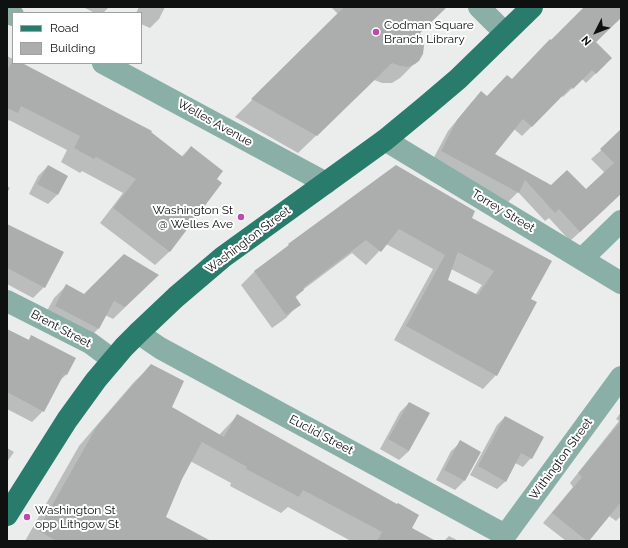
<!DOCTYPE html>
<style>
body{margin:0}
#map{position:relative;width:628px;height:548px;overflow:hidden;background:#eaedec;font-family:Raleway,sans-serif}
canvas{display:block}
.frame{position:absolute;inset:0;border:8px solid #0f1110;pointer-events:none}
.legend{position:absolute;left:12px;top:12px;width:130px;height:52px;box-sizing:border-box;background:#fff;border:1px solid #9fa09f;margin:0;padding:5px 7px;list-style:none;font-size:12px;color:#0f1110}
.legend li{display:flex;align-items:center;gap:8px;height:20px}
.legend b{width:20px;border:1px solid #9fa09f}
.north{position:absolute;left:576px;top:12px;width:40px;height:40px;-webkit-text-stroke:3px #fff;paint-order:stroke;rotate:228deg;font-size:11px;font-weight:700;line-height:16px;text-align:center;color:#0f1110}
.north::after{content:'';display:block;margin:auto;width:14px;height:18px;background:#0f1110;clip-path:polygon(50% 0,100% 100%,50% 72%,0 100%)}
</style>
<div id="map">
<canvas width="628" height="548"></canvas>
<div class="frame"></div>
<ul class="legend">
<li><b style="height:5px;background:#297b6c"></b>Road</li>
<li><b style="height:11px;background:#abaead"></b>Building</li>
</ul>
<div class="north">N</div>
</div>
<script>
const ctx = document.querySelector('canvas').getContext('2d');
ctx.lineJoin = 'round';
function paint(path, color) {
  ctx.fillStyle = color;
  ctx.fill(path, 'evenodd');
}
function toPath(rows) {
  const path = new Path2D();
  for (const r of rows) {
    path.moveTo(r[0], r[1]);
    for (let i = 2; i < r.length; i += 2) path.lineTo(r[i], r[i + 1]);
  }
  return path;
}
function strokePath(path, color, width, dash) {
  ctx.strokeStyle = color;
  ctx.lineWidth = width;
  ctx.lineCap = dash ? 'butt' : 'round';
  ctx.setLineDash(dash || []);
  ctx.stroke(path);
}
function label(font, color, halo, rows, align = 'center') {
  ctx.font = font + ' Raleway,sans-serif';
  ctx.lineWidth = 4;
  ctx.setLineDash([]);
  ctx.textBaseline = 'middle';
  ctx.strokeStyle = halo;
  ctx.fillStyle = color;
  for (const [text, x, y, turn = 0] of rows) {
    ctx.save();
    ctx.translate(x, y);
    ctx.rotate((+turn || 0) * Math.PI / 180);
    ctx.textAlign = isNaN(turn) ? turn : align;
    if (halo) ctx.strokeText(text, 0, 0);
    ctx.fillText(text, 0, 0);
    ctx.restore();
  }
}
paint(toPath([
 [83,7,109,7,103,13,95,13],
 [139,7,165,7,159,19,150,28,141,24,141,13,136,13],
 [331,7,445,7,419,33,418,60,400,78,392,83,382,83,374,80,298,153,235,117,338,14],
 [585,7,621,7,621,17,595,43,611,58,586,83,582,79,563,97,562,96,522,136,514,129,493,155,552,186,586,191,605,173,591,159,621,133,621,188,606,208,570,241,549,218,545,221,518,192,508,202,432,161,448,131,472,102,487,97,512,80],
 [7,56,13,59,13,63,20,63,150,133,181,157,191,147,216,180,221,183,169,252,155,265,100,223,123,193,82,171,80,173,61,162,67,150,9,120,7,122],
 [48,166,57,195,48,204,29,194,38,176],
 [397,166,470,218,530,299,496,375,483,389,394,340,433,269,386,244,366,265,352,253,304,289,295,298,299,304,286,318,272,328,241,285,255,271,280,253,289,245],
 [451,269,482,285,475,295,446,280],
 [7,186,10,188,7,193],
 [7,225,44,287,33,298,7,284],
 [66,286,84,295,146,287,113,319,105,315,98,329,86,341,43,318,54,298],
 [7,330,27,341,32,336,74,358,66,375,58,382,43,411,32,422,7,409],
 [151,366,171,407,219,435,237,416,410,528,433,541,351,541,288,507,281,513,230,486,231,483,190,461,164,517,202,541,25,541,79,446,134,382],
 [409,403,409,451,399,460,380,449,400,412],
 [621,412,621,516,616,521,609,516,588,541,566,541,543,523,573,487,570,483,619,421,616,419],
 [505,417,542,438,531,458,523,467,515,463,506,481,497,489,470,475,497,425],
 [461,442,480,452,464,481,455,490,436,480,451,451],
 [7,448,14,452,7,462],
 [449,536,459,541,444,541]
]), '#0003');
paint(toPath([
 [344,7,447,7,420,33,424,46,423,54,419,61,415,64,408,67,400,66,392,63,317,136,251,99],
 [584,7,621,7,621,18,596,42,612,58,596,74,592,70,573,89,571,87,532,127,523,119,495,154,551,185,567,170,586,189,614,163,600,149,621,129,621,194,580,232,559,209,555,213,525,180,519,193,441,151,457,120,481,91,487,96,507,75,512,79,550,39,551,40],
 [13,60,13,63,22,63,152,131,151,132,183,157,191,146,223,171,217,179,222,183,170,252,113,208,136,179,96,157,94,159,74,148,80,136,21,106,18,113,7,108,7,71],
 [48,165,68,176,58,195,37,184],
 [396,165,475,211,472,218,552,261,531,299,537,302,497,376,406,326,445,255,399,229,381,252,366,240,303,288,304,290,295,296,301,305,286,315,254,271,289,245,288,244],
 [458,252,494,271,478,295,448,280],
 [7,224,64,252,45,288,7,268],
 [124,254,159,275,125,307,114,301,99,329,55,306,66,284,84,294],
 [7,329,29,340,31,335,76,358,67,375,64,374,44,412,7,392],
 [151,364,184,381,172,407,224,437,237,414,397,504,398,503,419,515,412,528,436,541,377,541,382,532,303,490,299,497,246,469,247,467,202,442,182,479,166,517,211,541,56,541,38,530,97,426],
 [409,402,430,413,409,451,388,439],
 [505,416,544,437,532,459,521,453,506,482,478,466],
 [621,421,621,502,589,541,587,541,552,513,582,477,578,473],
 [460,440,481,452,465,481,444,470]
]), '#abaead');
strokePath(toPath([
 [479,7,505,33],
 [7,12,13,15],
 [103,63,326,183],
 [385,140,621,283],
 [582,259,621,221],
 [7,301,90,343,113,360],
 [138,333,160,348,505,535],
 [501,541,621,377]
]), '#89afa6', 22);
strokePath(toPath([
 [7,515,67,420,96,380,124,347,138,333,176,297,223,257,385,140,425,107,458,79,532,7]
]), '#297b6c', 22);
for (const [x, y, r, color] of [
 [376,32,4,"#b94cac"],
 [241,217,4,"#b94cac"],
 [27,517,4,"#b94cac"]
]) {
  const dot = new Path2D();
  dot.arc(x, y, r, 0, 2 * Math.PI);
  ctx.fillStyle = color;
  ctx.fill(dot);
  strokePath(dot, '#fff', 1.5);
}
label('12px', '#0f1110', '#fff', [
 ["Codman Square",384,25],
 ["Branch Library",384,39],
 ["Washington St",233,210,"right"],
 ["@ Welles Ave",233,224,"right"],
 ["Washington St",35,510],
 ["opp Lithgow St",35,524]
], 'left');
label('12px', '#0f1110', '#fff', [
 ["Welles Avenue",215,123,29],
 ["Torrey Street",503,211,31],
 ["Washington Street",248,240,-37],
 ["Brent Street",61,329,28],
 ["Euclid Street",321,435,28],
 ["Withington Street",561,459,-54]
]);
</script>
